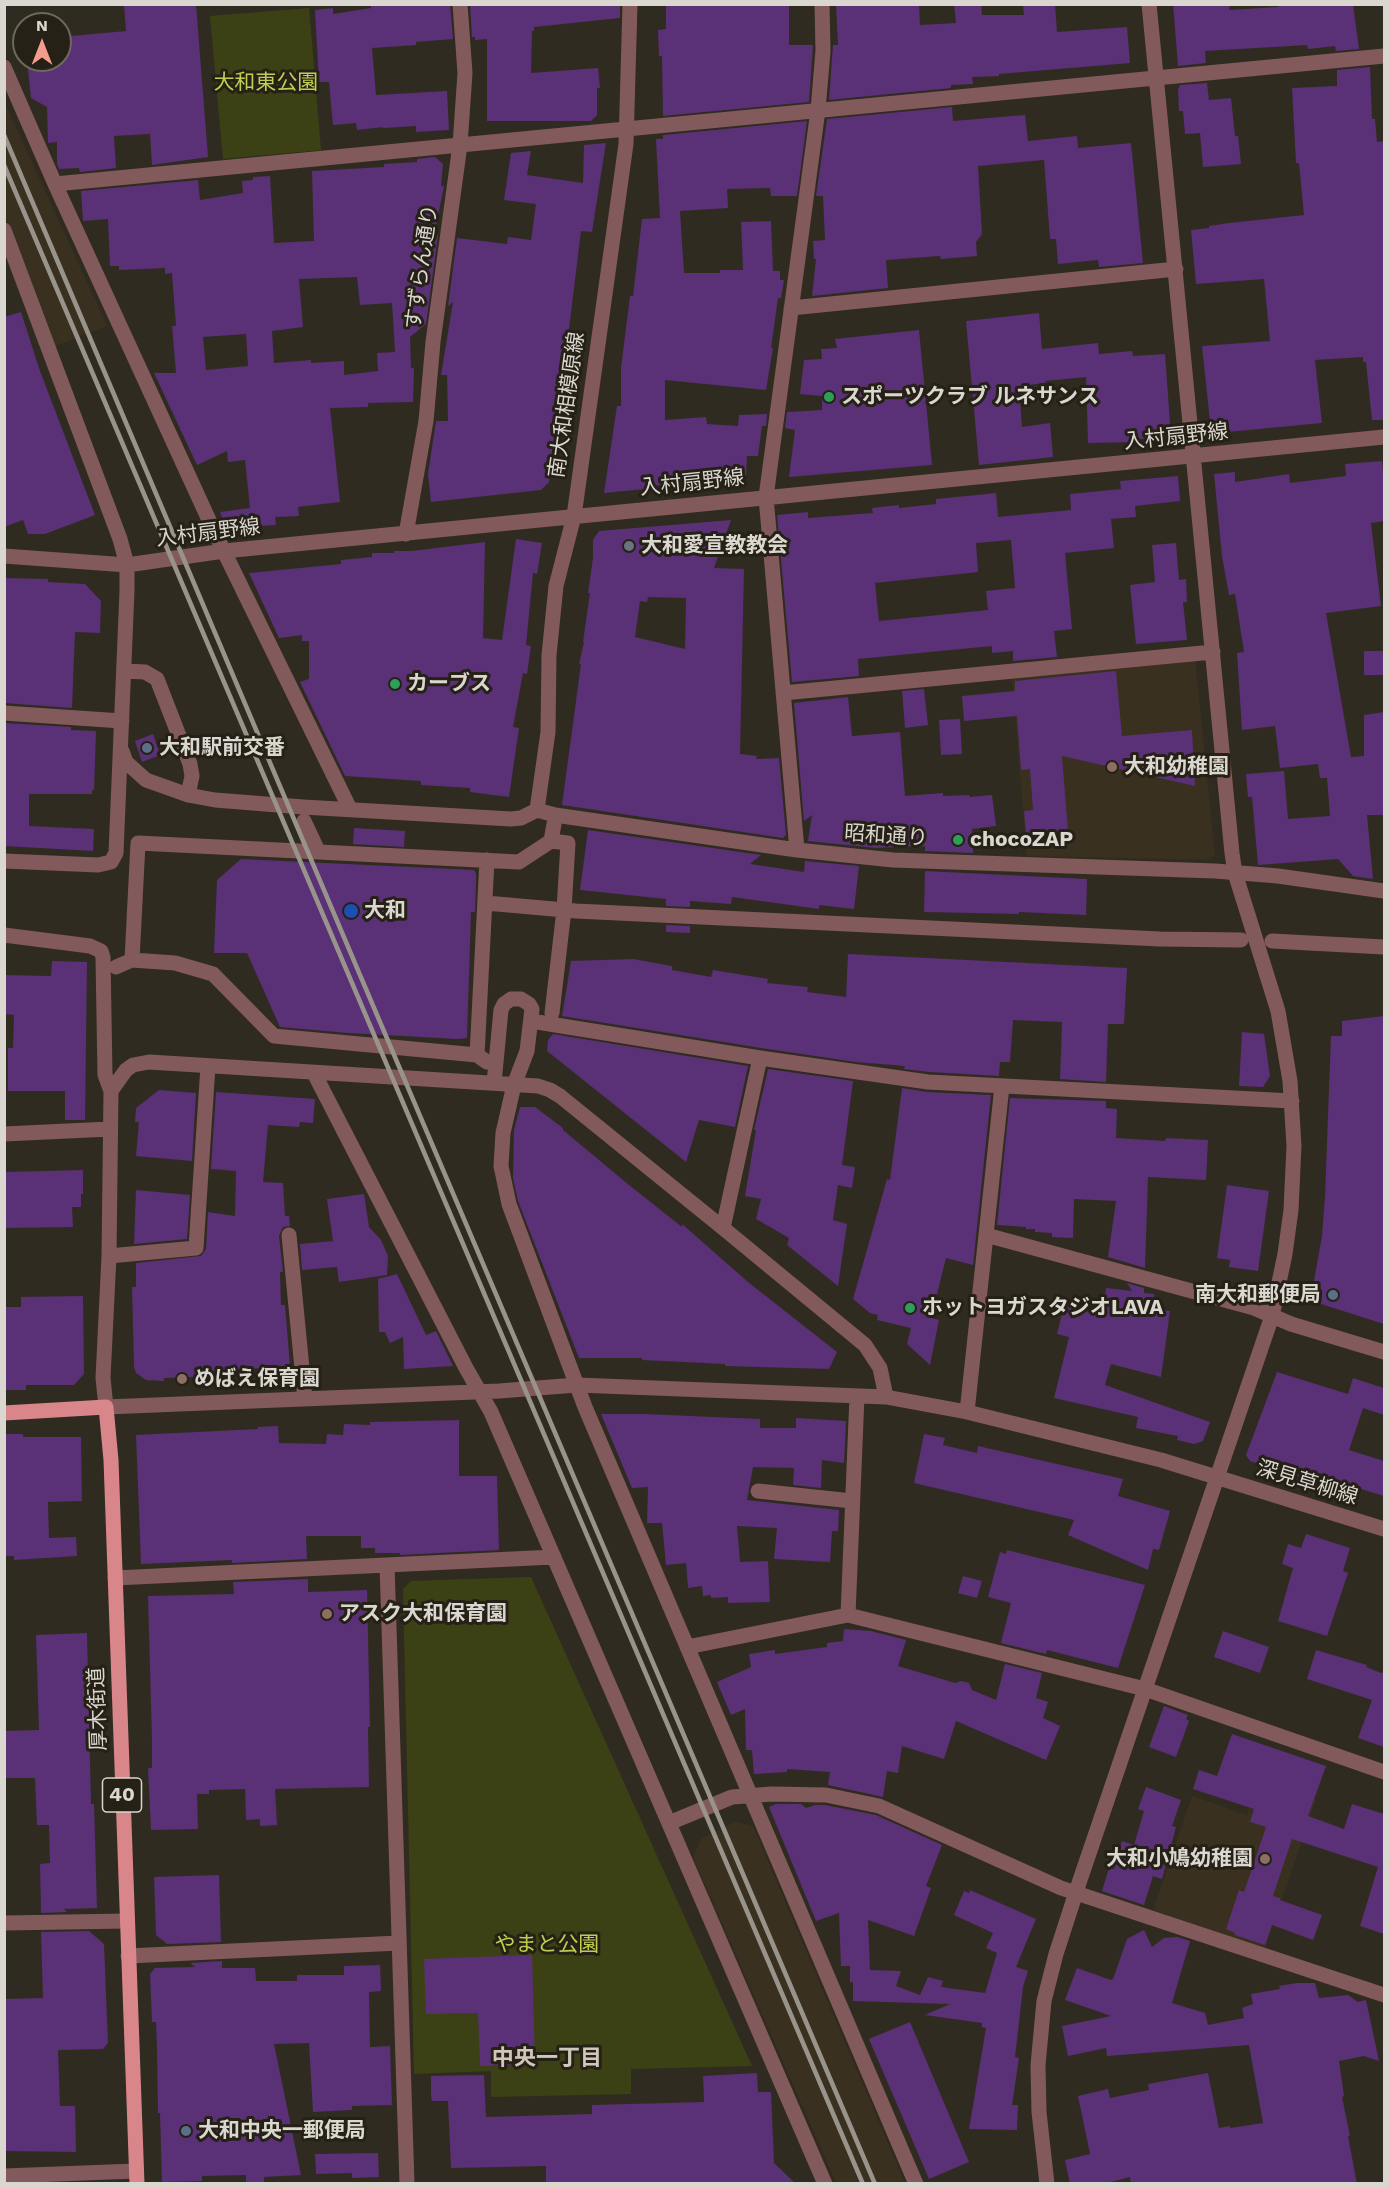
<!DOCTYPE html>
<meta charset="utf-8">
<style>
body{margin:0}
#map{position:relative;width:1389px;height:2188px;overflow:hidden;background:#302b20;font-family:"Work Sans",sans-serif}
canvas{display:block}
.frame{position:absolute;inset:0;border:6px solid #dad6d0;pointer-events:none}
.north{position:absolute;left:12px;top:12px;width:60px;height:60px;box-sizing:border-box;background:#262116;border:2px solid #6e6960;border-radius:50%;rotate:0deg;font-size:16px;font-weight:700;line-height:24px;text-align:center;color:#dad6d0}
.north::after{content:'';display:block;margin:auto;width:21px;height:27px;background:#f49d8c;clip-path:polygon(50% 0,100% 100%,50% 72%,0 100%)}
</style>
<div id="map">
<canvas width="1389" height="2188"></canvas>
<div class="frame"></div>
<div class="north">N</div>
</div>
<script>
const ctx = document.querySelector('canvas').getContext('2d');
ctx.lineJoin = 'round';
function paint(path, color) {
  ctx.fillStyle = color;
  ctx.fill(path, 'evenodd');
}
function toPath(rows) {
  const path = new Path2D();
  for (const r of rows) {
    path.moveTo(r[0], r[1]);
    for (let i = 2; i < r.length; i += 2) path.lineTo(r[i], r[i + 1]);
  }
  return path;
}
function strokePath(path, color, width, dash) {
  ctx.strokeStyle = color;
  ctx.lineWidth = width;
  ctx.lineCap = dash ? 'butt' : 'round';
  ctx.setLineDash(dash || []);
  ctx.stroke(path);
}
function label(font, color, halo, rows, align = 'center') {
  ctx.font = font + ' "Work Sans","Noto Sans JP",sans-serif';
  ctx.lineWidth = 6;
  ctx.setLineDash([]);
  ctx.textBaseline = 'middle';
  ctx.strokeStyle = halo;
  ctx.fillStyle = color;
  for (const [text, x, y, turn = 0] of rows) {
    ctx.save();
    ctx.translate(x, y);
    ctx.rotate((+turn || 0) * Math.PI / 180);
    ctx.textAlign = isNaN(turn) ? turn : align;
    if (halo) ctx.strokeText(text, 0, 0);
    ctx.fillText(text, 0, 0);
    ctx.restore();
  }
}
paint(toPath([
 [4,101,107,326,53,347,5,216],
 [1195,659,1215,855,1209,860,1027,856,1012,678],
 [1259,1780,1316,1800,1265,1948,1153,1910,1192,1796,1247,1815],
 [735,1822,753,1826,905,2183,836,2183,693,1857,702,1838]
]), '#39301f');
paint(toPath([
 [309,8,321,150,223,159,210,16],
 [531,1577,752,2066,631,2069,631,2094,491,2097,491,2071,414,2074,403,1589,411,1581]
]), '#3c4115');
paint(toPath([
 [124,4,196,4,208,157,152,165,150,134,114,136,116,168,80,172,79,168,59,169,57,164,57,142,48,143,47,107,31,98,27,60,60,60,60,37,126,31],
 [371,4,450,4,453,39,416,42,416,45,372,48,376,95,447,91,449,130,416,132,416,126,383,128,383,127,357,130,356,123,333,125,329,82,319,82,315,10,333,8,333,14,371,8],
 [470,4,620,4,620,18,534,27,534,31,532,31,531,73,598,68,600,88,597,88,597,115,591,121,487,121,487,39,475,40,475,37,472,37],
 [666,4,789,4,789,45,813,45,809,102,663,116,662,56,659,56,658,30,666,29],
 [836,4,919,4,920,25,956,23,954,4,981,4,982,15,1024,15,1023,4,1055,4,1057,32,1127,27,1130,63,999,74,999,76,972,77,973,84,951,85,951,88,829,100,833,45,838,45],
 [1173,4,1230,4,1229,10,1278,7,1278,4,1353,4,1359,49,1336,51,1335,46,1308,49,1307,45,1205,51,1206,63,1178,66],
 [1370,67,1372,119,1375,119,1377,142,1384,141,1384,420,1372,420,1366,362,1363,362,1363,357,1315,360,1322,423,1217,433,1211,431,1202,346,1270,341,1264,279,1196,284,1191,230,1209,228,1209,226,1229,223,1304,215,1299,163,1296,163,1292,88,1337,86,1337,70],
 [1207,83,1209,100,1231,98,1235,136,1238,136,1241,164,1203,167,1200,133,1185,134,1183,111,1179,111,1178,89,1180,85],
 [952,107,953,121,1025,115,1028,141,1077,136,1078,148,1131,143,1143,263,1099,267,1098,260,1058,264,1056,239,1050,239,1044,160,978,166,982,234,976,242,977,256,941,259,940,256,886,260,888,288,812,296,816,259,814,259,813,241,825,240,823,196,816,196,827,119],
 [807,121,797,196,771,196,770,188,727,189,728,208,680,211,684,273,720,273,720,270,743,270,741,222,771,221,773,271,780,271,780,280,784,280,781,298,778,298,771,348,773,348,766,390,665,380,665,420,706,417,707,424,738,426,739,415,767,414,766,426,762,426,758,456,747,456,746,476,710,478,710,483,645,486,645,489,604,493,617,406,621,406,621,368,630,296,633,296,642,219,660,218,656,139,663,139,663,135],
 [606,143,592,232,581,231,567,345,578,347,575,367,565,366,549,482,541,490,431,502,428,474,436,421,448,421,447,375,441,375,453,302,448,306,457,238,507,244,508,237,531,240,536,204,504,200,511,153,531,151,527,175,583,183,584,145],
 [435,157,443,164,441,186,444,186,434,235,438,235,426,324,410,337,411,368,414,368,413,402,368,403,368,407,330,408,340,502,298,507,299,516,275,517,276,525,226,528,220,512,250,508,245,460,228,462,227,451,197,465,154,373,176,373,172,326,176,326,172,273,165,274,165,268,119,270,119,266,110,266,108,219,83,221,81,191,198,180,200,200,243,193,242,181,253,180,253,177,270,176,274,243,314,241,312,171,384,167,384,164,417,162,417,159],
 [357,277,360,305,392,303,395,352,377,353,378,371,344,375,344,361,311,363,311,360,274,363,272,331,303,327,299,279],
 [246,334,248,366,206,370,203,337],
 [21,312,40,371,95,515,45,534,28,534,23,520,4,527,4,317],
 [1039,313,1042,349,1098,343,1099,354,1132,351,1133,356,1165,354,1171,436,1140,439,1140,442,1088,443,1086,377,1045,381,1046,383,1019,386,1022,427,1050,423,1053,457,979,465,966,321],
 [919,330,932,465,789,477,795,430,785,428,787,412,822,410,822,396,800,394,804,360,822,359,821,349,837,348,835,339],
 [1382,461,1384,482,1384,521,1371,523,1381,606,1326,613,1351,757,1364,756,1364,715,1384,712,1384,815,1367,815,1373,879,1353,876,1338,859,1258,865,1252,797,1248,797,1246,774,1284,771,1288,819,1330,816,1327,778,1320,778,1318,764,1280,768,1275,726,1242,730,1237,653,1244,652,1235,594,1229,595,1222,556,1214,474,1235,472,1235,482,1289,474,1290,483,1346,476,1345,464],
 [1178,476,1180,501,1135,506,1136,517,1111,519,1114,548,1065,553,1072,629,1054,631,1057,657,1013,661,1013,651,992,653,992,646,858,659,859,676,792,682,777,515,808,512,808,518,873,513,872,508,899,505,899,508,936,504,936,499,996,493,998,517,1071,510,1070,494,1121,489,1120,481],
 [1011,540,1015,588,986,591,988,610,879,621,875,583,978,572,976,543],
 [731,520,714,568,744,569,740,754,757,756,756,759,779,758,786,835,783,838,562,805,581,664,579,664,584,642,583,642,590,593,588,593,593,558,593,540,599,531],
 [648,597,686,598,685,649,635,637,640,601,647,602],
 [516,539,542,543,537,574,533,573,526,645,531,646,527,674,523,673,513,727,519,728,509,797,470,792,470,788,421,785,421,781,345,776,300,682,309,679,309,641,302,641,302,635,279,638,249,573,341,564,341,560,372,557,372,553,394,553,394,551,412,551,485,542,483,638,502,640],
 [1176,543,1179,580,1186,579,1187,602,1183,602,1187,640,1136,644,1130,585,1155,582,1152,545],
 [4,578,48,579,48,582,85,584,101,601,100,633,75,632,72,708,4,703],
 [1364,651,1384,651,1384,675,1364,675],
 [1116,671,1122,736,1192,730,1195,786,1062,756,1068,830,1026,834,1024,811,1033,810,1030,769,1021,770,1017,716,964,721,962,696,1015,691,1015,681],
 [924,689,928,725,905,728,902,691],
 [848,697,852,736,900,732,905,796,943,793,943,796,969,795,970,797,992,795,996,826,972,829,973,853,925,851,925,846,914,847,914,846,876,848,808,841,812,815,804,821,794,703],
 [960,719,962,754,941,755,939,720],
 [4,723,71,727,71,730,96,731,94,790,92,790,92,794,29,794,29,826,94,829,93,851,4,846,4,795,6,795],
 [153,734,160,755,142,762,135,741],
 [354,828,405,831,404,847,353,844],
 [588,830,761,855,750,864,804,872,805,861,859,866,854,909,819,905,819,909,732,897,731,904,690,901,690,907,666,906,666,899,580,890],
 [241,859,474,870,476,874,476,884,475,912,471,912,467,1038,458,1039,348,1033,280,1027,247,953,214,953,217,880],
 [925,871,1087,879,1086,915,1019,912,1019,914,924,912],
 [666,925,690,926,690,933,666,932],
 [848,954,1127,968,1124,1024,1108,1024,1106,1082,1060,1079,1062,1022,1013,1020,1010,1062,1000,1062,999,1076,929,1072,904,1069,905,1066,856,1062,761,1048,562,1016,571,961,633,959,672,966,672,970,711,977,713,970,768,979,767,983,808,987,807,992,846,997],
 [52,961,87,962,85,1120,65,1120,65,1091,8,1091,8,1048,13,1048,14,1015,4,1014,4,975,51,976],
 [1384,1016,1384,1324,1321,1304,1315,1299,1312,1292,1322,1236,1325,1196,1331,1036,1342,1036,1342,1021],
 [1242,1032,1264,1034,1270,1076,1263,1087,1239,1086],
 [553,1034,748,1066,735,1127,699,1120,686,1162,547,1051,548,1040],
 [768,1069,853,1081,842,1165,855,1167,852,1188,838,1185,833,1220,847,1224,838,1286,787,1245,789,1238,756,1219,761,1199,745,1196,756,1130,754,1130],
 [902,1088,927,1092,991,1095,973,1265,946,1258,931,1318,939,1320,930,1365,907,1344,911,1328,877,1320,878,1315,870,1313,853,1299,887,1179,890,1180],
 [159,1090,196,1093,192,1161,136,1156,139,1122,135,1122,136,1108],
 [216,1092,315,1099,313,1123,300,1122,299,1127,268,1125,263,1182,283,1183,285,1216,289,1216,290,1226,283,1227,279,1236,283,1272,280,1272,281,1305,285,1305,290,1366,235,1370,235,1376,164,1378,164,1381,146,1380,136,1373,134,1367,132,1287,136,1287,136,1263,201,1256,206,1249,208,1212,235,1216,236,1171,211,1169],
 [1010,1098,1106,1101,1106,1108,1117,1109,1116,1138,1165,1141,1166,1138,1208,1140,1206,1180,1148,1177,1145,1268,1108,1257,1116,1201,1074,1199,1073,1238,1052,1237,1052,1233,1035,1232,1035,1229,1026,1229,1026,1227,997,1225],
 [520,1107,535,1107,563,1128,563,1130,629,1185,682,1227,682,1224,748,1282,837,1352,829,1369,725,1366,725,1364,642,1360,642,1358,579,1358,518,1201,513,1178,514,1130],
 [83,1170,83,1194,81,1194,81,1207,72,1207,73,1227,6,1228,5,1172],
 [1227,1185,1269,1191,1258,1271,1229,1267,1230,1260,1217,1258],
 [136,1190,190,1195,187,1239,134,1244],
 [364,1194,369,1227,381,1240,388,1256,387,1275,339,1282,337,1267,302,1270,300,1244,333,1241,327,1199],
 [397,1274,426,1335,436,1331,453,1366,404,1369,403,1337,390,1343,385,1332,379,1332,378,1279],
 [1127,1283,1144,1288,1144,1293,1154,1294,1154,1309,1170,1311,1161,1377,1111,1364,1105,1385,1210,1422,1203,1441,1194,1444,1177,1440,1178,1436,1136,1428,1138,1417,1054,1398,1069,1337,1057,1334,1064,1306,1102,1315,1106,1288,1132,1291],
 [83,1296,84,1374,74,1385,26,1385,26,1390,4,1390,4,1307,21,1307,21,1297],
 [1277,1372,1348,1394,1353,1378,1384,1388,1384,1415,1363,1408,1349,1450,1384,1461,1384,1496,1338,1482,1336,1488,1250,1461,1246,1455],
 [601,1414,645,1414,760,1419,760,1428,796,1428,796,1418,846,1421,844,1463,822,1460,821,1488,793,1485,794,1468,753,1467,747,1500,839,1510,838,1531,832,1531,830,1562,774,1559,777,1528,737,1526,740,1562,768,1561,770,1602,728,1603,728,1597,711,1598,711,1595,703,1596,702,1586,688,1588,686,1563,666,1565,662,1523,647,1523,648,1487,632,1488],
 [459,1420,459,1476,497,1476,499,1550,400,1555,400,1553,375,1553,375,1548,361,1548,361,1536,306,1536,307,1559,232,1563,232,1560,141,1564,136,1435,258,1429,258,1427,278,1426,279,1443,326,1444,327,1434,343,1435,344,1424,370,1425,370,1422],
 [4,1434,23,1434,23,1437,81,1437,82,1501,48,1502,49,1538,76,1537,77,1556,14,1560,14,1556,4,1556],
 [924,1434,945,1438,943,1445,977,1453,978,1446,1123,1479,1118,1496,1170,1511,1159,1550,1153,1549,1148,1570,1068,1535,1074,1520,914,1483],
 [1306,1534,1350,1548,1343,1571,1348,1573,1327,1636,1278,1621,1293,1568,1282,1564,1288,1544,1301,1548],
 [1007,1550,1145,1585,1118,1668,1047,1650,1046,1654,1001,1643,1011,1603,988,1597,1000,1552,1006,1554],
 [963,1576,982,1581,977,1598,958,1593],
 [308,1579,308,1592,367,1590,370,1727,368,1727,369,1787,275,1789,277,1825,260,1826,260,1819,246,1820,245,1789,209,1790,209,1794,197,1794,198,1829,151,1830,148,1768,152,1768,152,1740,148,1596,234,1594,233,1582],
 [844,1629,871,1631,906,1640,898,1666,955,1683,961,1681,969,1683,972,1690,996,1700,1005,1664,1042,1673,1036,1698,1048,1702,1043,1718,1060,1726,1046,1760,956,1721,944,1759,902,1746,898,1773,887,1771,883,1797,828,1785,830,1772,787,1769,787,1772,754,1774,752,1750,746,1750,745,1709,731,1715,717,1682,751,1667,749,1654,775,1650,775,1654,827,1647,827,1643,843,1641],
 [1223,1631,1269,1647,1260,1673,1214,1657],
 [87,1633,91,1804,94,1804,97,1908,64,1909,67,1912,41,1913,40,1864,50,1863,49,1825,37,1825,35,1778,4,1778,4,1731,39,1730,36,1635],
 [1316,1650,1367,1665,1366,1667,1381,1673,1384,1672,1384,1747,1358,1738,1372,1700,1307,1679],
 [1164,1706,1188,1715,1186,1719,1189,1721,1176,1757,1149,1747],
 [1232,1734,1326,1766,1308,1816,1344,1829,1352,1804,1384,1814,1384,1934,1360,1926,1378,1867,1292,1839,1273,1896,1280,1898,1280,1900,1322,1915,1313,1940,1272,1925,1265,1945,1235,1935,1235,1933,1226,1929,1239,1890,1244,1892,1266,1827,1250,1822,1254,1809,1193,1789,1199,1770,1217,1776],
 [1146,1787,1181,1800,1172,1826,1176,1827,1162,1879,1153,1876,1144,1905,1102,1891,1109,1868,1114,1869,1122,1841,1134,1845,1144,1811,1138,1809],
 [776,1804,801,1804,806,1808,815,1805,825,1805,876,1815,942,1845,926,1886,931,1888,914,1936,868,1920,870,1970,901,1971,896,1986,920,1995,928,1977,943,1981,941,1987,985,1993,997,1953,986,1948,993,1933,954,1915,964,1891,969,1893,970,1890,1036,1919,1016,1967,1028,1971,1023,1987,1015,2057,1019,2058,1012,2105,1018,2105,1017,2130,969,2129,986,2028,982,2027,982,2023,925,2015,950,2004,853,2001,853,1982,850,1982,850,1966,841,1966,839,1913,816,1921,769,1807],
 [219,1875,221,1942,167,1944,156,1935,154,1877],
 [1144,1930,1152,1947,1164,1938,1177,1937,1190,1941,1172,2003,1205,2013,1208,2025,1244,2018,1242,2008,1253,2004,1251,1994,1280,1989,1279,1986,1297,1983,1315,1983,1319,1998,1348,1995,1358,2002,1366,2000,1379,2061,1364,2056,1339,2061,1344,2096,1342,2097,1350,2136,1348,2136,1357,2184,1131,2184,1130,2177,1103,2184,1070,2184,1065,2160,1090,2154,1078,2096,1108,2089,1110,2098,1149,2090,1148,2084,1208,2073,1219,2128,1230,2126,1230,2128,1263,2123,1249,2045,1107,2056,1106,2048,1068,2056,1062,2026,1111,2016,1065,2000,1077,1968,1111,1980,1113,1979,1127,1939],
 [89,1931,104,1944,108,2043,103,2049,58,2050,60,2106,75,2106,76,2152,4,2151,4,1999,43,1998,41,1932],
 [532,1955,535,2064,480,2066,478,2013,426,2014,424,1959],
 [222,1961,222,1968,255,1968,256,1981,297,1981,297,1975,344,1975,344,1966,380,1965,381,1991,369,1992,370,2047,390,2046,392,2105,352,2106,352,2110,313,2112,309,2043,274,2044,301,2175,264,2177,264,2183,246,2184,246,2175,202,2176,202,2181,162,2182,160,2113,158,2113,157,2048,156,2022,152,2022,150,1974,155,1968,195,1967,190,1963],
 [910,2022,969,2162,929,2179,869,2039],
 [757,2073,758,2092,771,2092,774,2163,796,2184,546,2184,546,2166,451,2168,448,2101,432,2101,431,2096,431,2076,484,2075,486,2117,592,2114,592,2105,704,2102,703,2076],
 [378,2153,379,2177,352,2178,352,2173,316,2174,315,2154]
]), '#5a3076');
strokePath(toPath([
 [4,67,55,184,214,531,350,809],
 [55,184,1384,56],
 [4,230,120,539,127,565,127,591,116,853,111,862,98,865,4,861],
 [791,308,1176,269],
 [406,534,426,421,433,342,460,145,465,73,460,4],
 [4,556,127,565,224,551,1384,437],
 [124,671,145,672,157,679,190,764,192,776,188,795],
 [783,693,1213,652],
 [4,713,122,721],
 [122,751,126,762,146,780,188,795,215,800,303,807,511,819,521,818,537,810],
 [537,810,555,815,797,850,893,860,1215,871,1278,876,1384,891],
 [537,810,548,732,549,655,556,586,574,516,626,144,630,4],
 [304,821,318,851],
 [551,841,568,843,564,910,552,1013],
 [797,850,766,497,818,110,823,51,822,4],
 [486,903,576,911,1160,939,1241,940],
 [4,935,90,946,101,951,103,957,105,1075,111,1091,109,1256,103,1378,106,1407,499,1391,577,1385,886,1397,967,1412,1161,1460,1384,1529],
 [1272,941,1384,947],
 [132,960,138,843,519,862,551,841,554,824],
 [116,967,132,960,175,963,213,974,274,1036,477,1055,487,1062],
 [531,1021,760,1058,928,1082,1292,1101],
 [477,1055,487,860],
 [314,1073,466,1368,491,1412,825,2184],
 [494,1083,501,1010,504,1004,511,999,521,999,529,1004,532,1009,527,1051,514,1085,503,1133,501,1166,509,1204,585,1407,916,2184],
 [111,1091,126,1070,133,1065,149,1062,538,1086,550,1090,560,1096,723,1228,865,1345,880,1368,886,1397],
 [4,1134,110,1129],
 [723,1228,760,1058],
 [289,1235,305,1399],
 [986,1235,1254,1308,1291,1324,1384,1352],
 [109,1256,196,1248,208,1066],
 [967,1412,1002,1086],
 [758,1491,852,1501],
 [387,1565,407,2184],
 [115,1578,554,1557],
 [848,1615,857,1396],
 [687,1647,848,1615,1145,1689,1384,1772],
 [669,1823,732,1797,772,1794,826,1795,879,1806,1061,1888,1384,1995],
 [4,1923,127,1921],
 [128,1956,399,1943],
 [4,2176,136,2171],
 [1047,2184,1039,2112,1038,2065,1044,2001,1056,1954,1080,1880,1272,1316,1285,1254,1291,1210,1294,1146,1290,1081,1278,1011,1235,873,1232,853,1149,4]
]), '#835a5b', 15);
strokePath(toPath([
 [4,1413,106,1407,111,1460,137,2184]
]), '#d9868a', 15);
strokePath(toPath([
 [4,135,360,975,875,2184],
 [4,165,863,2184]
]), '#98938b', 4.5);
for (const [x, y, r, color] of [
 [829,397,6,"#2e9e5b"],
 [629,546,6,"#6b7280"],
 [395,684,6,"#2e9e5b"],
 [147,748,6,"#5c6f8a"],
 [1112,767,6,"#8d6e63"],
 [958,840,6,"#2e9e5b"],
 [351,911,8,"#1a4fb4"],
 [1333,1295,6,"#5c6f8a"],
 [910,1308,6,"#2e9e5b"],
 [182,1379,6,"#8d6e63"],
 [327,1614,6,"#8d6e63"],
 [1265,1859,6,"#8d6e63"],
 [186,2131,6,"#5c6f8a"]
]) {
  const dot = new Path2D();
  dot.arc(x, y, r, 0, 2 * Math.PI);
  ctx.fillStyle = color;
  ctx.fill(dot);
  strokePath(dot, '#262116', 2);
}
for (const [x, y, w] of [
 [122,1795,39]
]) {
  const box = new Path2D();
  box.roundRect(x - w / 2, y - 17, w, 34, 4.5);
  ctx.fillStyle = '#262116';
  ctx.fill(box);
  strokePath(box, '#dad6d0', 1.5);
}
label('bold 20px', '#dad6d0', null, [
 ["40",122,1795]
]);
label('21px', '#bfce50', '#262116', [
 ["大和東公園",266,83],
 ["やまと公園",547,1945]
]);
label('21px', '#dad6d0', '#262116', [
 ["すずらん通り",422,267,-82],
 ["南大和相模原線",567,405,-82],
 ["入村扇野線",1176,437,-6],
 ["入村扇野線",692,483,-6],
 ["入村扇野線",208,533,-7],
 ["昭和通り",886,836,4],
 ["深見草柳線",1307,1483,17],
 ["厚木街道",98,1709,-92]
]);
label('bold 21px', '#dad6d0', '#262116', [
 ["スポーツクラブ ルネサンス",841,397],
 ["大和愛宣教教会",641,546],
 ["カーブス",407,684],
 ["大和駅前交番",159,748],
 ["大和幼稚園",1124,767],
 ["chocoZAP",970,840],
 ["大和",364,911],
 ["南大和郵便局",1321,1295,"right"],
 ["ホットヨガスタジオLAVA",922,1308],
 ["めばえ保育園",194,1379],
 ["アスク大和保育園",339,1614],
 ["大和小鳩幼稚園",1253,1859,"right"],
 ["大和中央一郵便局",198,2131]
], 'left');
label('bold 22px', '#cfc7ba', '#262116', [
 ["中央一丁目",547,2059]
]);
</script>
